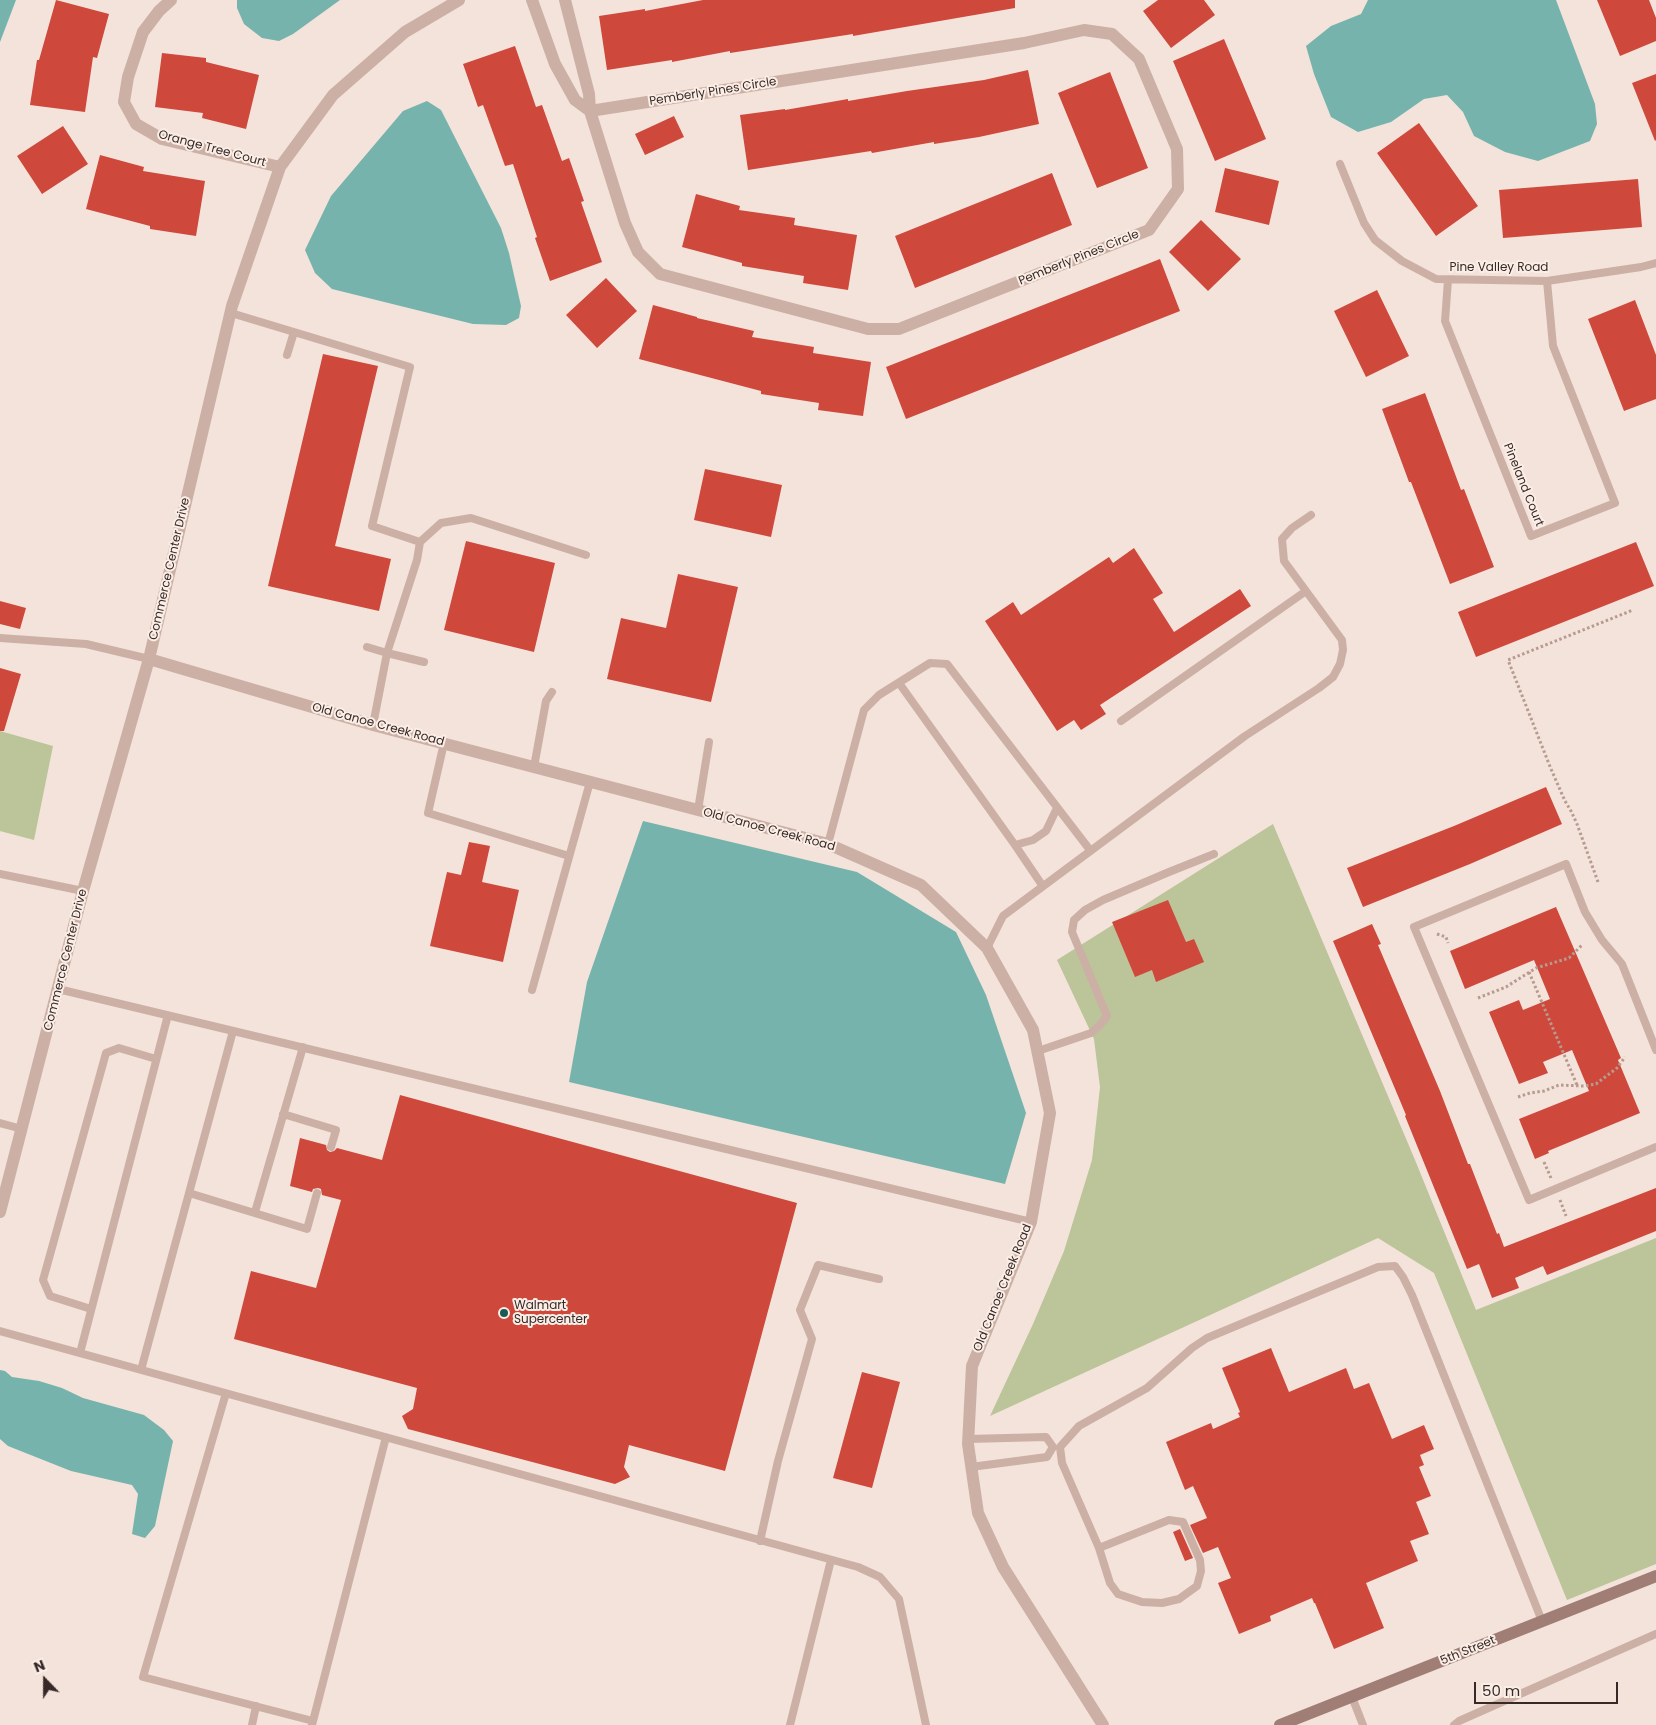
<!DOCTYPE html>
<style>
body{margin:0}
#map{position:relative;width:1656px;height:1725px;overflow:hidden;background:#f3e3da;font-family:Poppins,sans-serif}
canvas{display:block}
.north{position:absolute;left:20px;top:1655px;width:50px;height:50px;-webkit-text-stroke:4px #fbeee6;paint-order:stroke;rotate:338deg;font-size:14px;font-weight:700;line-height:20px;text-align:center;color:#372927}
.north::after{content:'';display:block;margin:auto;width:18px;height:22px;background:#372927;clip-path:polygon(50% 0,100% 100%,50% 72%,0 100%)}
.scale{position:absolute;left:1474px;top:1682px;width:144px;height:22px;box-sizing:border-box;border:2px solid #372927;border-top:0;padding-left:6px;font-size:15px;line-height:18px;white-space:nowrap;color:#372927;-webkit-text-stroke:4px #fbeee6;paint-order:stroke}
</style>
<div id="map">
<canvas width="1656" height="1725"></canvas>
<div class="north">N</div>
<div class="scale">50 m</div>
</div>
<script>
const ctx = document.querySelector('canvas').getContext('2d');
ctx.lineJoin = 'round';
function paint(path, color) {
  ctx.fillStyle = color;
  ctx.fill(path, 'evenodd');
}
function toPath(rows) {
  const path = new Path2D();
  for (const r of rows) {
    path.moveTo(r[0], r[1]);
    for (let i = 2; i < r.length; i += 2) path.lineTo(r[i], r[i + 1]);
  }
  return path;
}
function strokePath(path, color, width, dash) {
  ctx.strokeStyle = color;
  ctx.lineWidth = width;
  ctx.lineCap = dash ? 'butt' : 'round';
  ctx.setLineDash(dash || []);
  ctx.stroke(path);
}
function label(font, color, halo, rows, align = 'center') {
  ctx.font = font + ' Poppins,sans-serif';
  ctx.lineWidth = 4;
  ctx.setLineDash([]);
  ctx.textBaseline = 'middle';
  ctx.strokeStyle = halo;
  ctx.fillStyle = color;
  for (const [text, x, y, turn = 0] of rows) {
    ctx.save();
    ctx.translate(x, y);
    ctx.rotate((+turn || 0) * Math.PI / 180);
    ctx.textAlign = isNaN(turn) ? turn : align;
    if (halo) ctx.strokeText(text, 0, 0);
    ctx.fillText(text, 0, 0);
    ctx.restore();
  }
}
paint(toPath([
 [0,731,53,746,34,840,0,831],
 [1273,824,1415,1160,1476,1310,1656,1238,1656,1564,1567,1600,1434,1273,1378,1238,990,1416,1033,1324,1064,1251,1092,1160,1100,1087,1094,1039,1057,960]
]), '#bcc499');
paint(toPath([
 [0,0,16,0,0,42],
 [237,0,340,0,293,34,279,41,262,38,244,24,237,8],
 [1368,0,1556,0,1595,104,1597,124,1590,141,1538,161,1505,152,1474,136,1463,112,1447,95,1424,99,1391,122,1358,132,1331,117,1314,74,1306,46,1331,26,1361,14],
 [427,101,441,110,501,228,509,253,521,306,519,318,506,325,473,324,332,289,315,273,305,250,331,196,403,111],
 [643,821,857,872,956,932,986,995,1026,1113,1005,1184,569,1082,587,982],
 [0,1370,5,1371,12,1377,39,1381,62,1388,83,1398,144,1415,164,1430,173,1441,155,1526,145,1538,132,1534,138,1494,132,1485,71,1471,8,1446,0,1439]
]), '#76b3ac');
paint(toPath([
 [56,0,109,14,97,58,93,57,85,112,30,105,37,60,39,60],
 [703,0,1015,0,1015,8,853,36,853,34,730,53,730,51,672,62,672,60,607,70,599,16,645,9,645,11],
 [1158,0,1204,0,1215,15,1171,48,1143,11],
 [1597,0,1649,0,1656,18,1656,41,1620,56],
 [1224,39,1266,139,1215,161,1173,61],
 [515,46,536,107,542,105,562,161,569,158,584,201,581,202,602,262,550,281,535,238,537,237,513,164,505,166,483,105,478,107,463,64],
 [162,53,206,58,206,62,259,75,246,129,202,118,203,113,155,107],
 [1028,70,1039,124,979,137,934,144,934,142,872,153,871,151,748,170,740,115,785,109,785,110,848,99,848,101,907,91,984,80],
 [1110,72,1148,168,1097,188,1058,93],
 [1656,74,1656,140,1655,141,1632,83],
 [674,116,684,137,645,155,635,134],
 [1419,123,1478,206,1436,236,1377,153],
 [63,126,88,164,42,194,17,156],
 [100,155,144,167,143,171,205,181,196,236,150,229,150,226,86,209],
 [1225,168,1279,181,1269,225,1215,212],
 [1052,173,1072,225,915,288,895,236],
 [1638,179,1642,227,1503,238,1499,190],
 [696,194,740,206,739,210,795,218,794,225,857,235,848,290,803,283,804,276,742,266,742,263,682,247],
 [1201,220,1241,259,1208,291,1169,252],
 [1160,259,1180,311,906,419,886,367],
 [606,278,637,311,597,348,566,315],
 [1377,290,1409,356,1366,377,1334,311],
 [1635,300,1656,355,1656,399,1624,411,1588,319],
 [653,305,697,317,697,318,754,331,752,337,814,347,813,353,871,362,863,416,818,410,819,403,761,394,761,391,639,359],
 [323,354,378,366,335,546,391,559,379,611,268,586],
 [1425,393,1461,490,1464,489,1494,567,1450,584,1411,482,1409,482,1382,409],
 [705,469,782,485,771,537,694,520],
 [466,541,555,563,534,652,444,630],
 [1636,542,1654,586,1476,657,1458,612],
 [1134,548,1163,593,1153,599,1174,632,1240,589,1251,606,1100,705,1106,714,1081,730,1074,720,1057,731,985,621,1013,602,1021,615,1109,557,1113,563],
 [678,574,738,587,711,702,607,679,621,618,666,628],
 [0,601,26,608,20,629,0,624],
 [0,668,21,674,4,731,0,731],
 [1546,787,1562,824,1470,864,1363,907,1347,868,1454,826],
 [469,842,490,846,482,882,519,890,503,962,430,946,447,872,461,875],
 [1168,900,1186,942,1194,939,1204,962,1156,982,1152,970,1135,977,1112,922],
 [1556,907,1621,1058,1618,1060,1640,1113,1548,1151,1549,1153,1535,1159,1519,1119,1589,1091,1572,1050,1543,1062,1548,1073,1519,1084,1489,1012,1519,1000,1523,1010,1550,999,1534,960,1465,989,1450,951],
 [1372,924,1381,944,1378,945,1440,1091,1468,1164,1470,1164,1497,1234,1499,1233,1504,1247,1656,1188,1656,1231,1547,1275,1543,1266,1515,1278,1519,1288,1492,1298,1479,1264,1467,1269,1405,1116,1406,1115,1333,941],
 [400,1095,797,1203,725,1471,629,1445,624,1467,630,1477,615,1484,408,1429,402,1416,413,1409,417,1388,234,1339,251,1271,316,1288,341,1200,322,1195,321,1189,318,1188,313,1189,312,1192,290,1186,300,1138,326,1145,327,1150,330,1152,334,1151,337,1148,382,1160],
 [1271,1348,1289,1392,1346,1368,1354,1389,1369,1383,1392,1439,1424,1425,1434,1449,1420,1455,1424,1465,1419,1467,1431,1496,1416,1502,1429,1534,1410,1541,1418,1561,1366,1583,1384,1628,1334,1649,1315,1603,1314,1603,1312,1598,1270,1616,1271,1621,1239,1634,1218,1583,1231,1578,1218,1547,1203,1553,1190,1525,1207,1518,1193,1486,1185,1490,1166,1442,1211,1423,1213,1429,1240,1417,1238,1413,1240,1412,1222,1368],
 [862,1372,900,1382,872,1488,833,1478],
 [1180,1529,1193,1558,1185,1561,1173,1532]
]), '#cf483c');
strokePath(toPath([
 [1598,882,1577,824,1571,811,1565,801,1551,769,1508,660,1633,610],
 [1437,934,1446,937,1448,943],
 [1529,972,1577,1085],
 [1478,998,1506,987,1536,968,1569,958,1583,944],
 [1518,1097,1530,1093,1544,1091,1559,1085,1584,1086,1596,1084,1617,1068,1625,1057],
 [1544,1162,1551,1178],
 [1560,1200,1566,1216]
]), '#b89a8f', 3, [2.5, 2.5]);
strokePath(toPath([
 [1340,164,1364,223,1375,240,1402,261,1436,279,1547,281,1641,267,1656,263],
 [1448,280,1445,321,1531,536,1615,503,1553,346,1547,281],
 [231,313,410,367,372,526,420,542,417,560,387,653,367,647],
 [287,355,294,332],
 [420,542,441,523,471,518,586,555],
 [0,638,86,644,149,659],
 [899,683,1015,845,1033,840,1046,831,1057,808],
 [1121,721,1306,591],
 [373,725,387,653,424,662],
 [444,743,428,813,569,856],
 [534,767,546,701,552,692],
 [698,810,709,742],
 [828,844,864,710,879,695,930,663,947,664,1090,850],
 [1015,845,1042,885],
 [0,874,83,891],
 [987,948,1003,916,1245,736,1319,688,1333,677,1340,664,1343,650,1342,640,1284,561,1282,539,1292,528,1311,515],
 [58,989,1031,1222],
 [532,990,590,782],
 [1656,1050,1622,964,1602,940,1585,912,1566,864,1414,927,1529,1200,1656,1147],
 [1038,1051,1091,1033,1100,1025,1107,1016,1072,932,1074,920,1085,910,1103,900,1169,872,1214,854],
 [283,1114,336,1130,331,1147],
 [0,1123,22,1129],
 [189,1193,307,1229,317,1193],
 [255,1212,303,1047],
 [91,1309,50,1296,43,1280,106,1053,119,1048,156,1059],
 [0,1331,858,1567,880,1577,899,1599,926,1725],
 [80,1353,168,1015],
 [141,1370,233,1031],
 [226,1393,143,1677,313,1721],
 [968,1439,1046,1437,1053,1447,1047,1457,971,1467],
 [760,1541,778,1461,812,1339,800,1310,818,1265,879,1279],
 [1099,1548,1169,1520,1183,1522,1200,1560,1201,1571,1197,1586,1179,1599,1162,1603,1142,1602,1118,1594,1110,1583,1099,1548,1062,1463,1060,1447,1079,1426,1147,1388,1192,1348,1207,1338,1378,1267,1395,1266,1403,1277,1412,1295,1542,1621],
 [1352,1697,1363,1725],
 [252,1725,256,1706],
 [312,1725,386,1437],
 [790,1725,831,1560],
 [1454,1725,1459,1721,1656,1634]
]), '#ccb0a5', 8);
strokePath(toPath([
 [171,0,159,11,143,32,128,77,124,102,136,124,162,139,280,167],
 [532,0,555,64,575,100,590,111,1024,43,1084,30,1112,34,1139,59,1177,149,1178,189,1149,230,899,329,868,329,660,274,638,252,625,223,590,111,589,94,565,0],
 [149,659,373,725,828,844,921,885,987,948,1033,1030,1050,1113,1031,1222,972,1366,968,1444,978,1513,1003,1567,1103,1725],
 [0,1212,83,891,149,659,232,306,280,167,333,95,405,32,459,0]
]), '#ccb0a5', 12);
strokePath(toPath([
 [1280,1725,1656,1576]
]), '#a07e76', 12);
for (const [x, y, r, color] of [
 [504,1313,5,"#195c56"]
]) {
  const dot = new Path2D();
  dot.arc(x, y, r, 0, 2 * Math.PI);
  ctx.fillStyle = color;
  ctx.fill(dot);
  strokePath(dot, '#fbeee6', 2);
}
label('12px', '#372927', '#fbeee6', [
 ["Pemberly Pines Circle",713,92,-9],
 ["Orange Tree Court",212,149,15],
 ["Pemberly Pines Circle",1079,258,-22],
 ["Pine Valley Road",1499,268],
 ["Pineland Court",1523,485,68],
 ["Commerce Center Drive",170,569,-77],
 ["Old Canoe Creek Road",378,725,15],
 ["Old Canoe Creek Road",769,830,15],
 ["Commerce Center Drive",66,960,-76],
 ["Old Canoe Creek Road",1003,1288,-68],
 ["5th Street",1468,1651,-22]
]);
label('12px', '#372927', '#fbeee6', [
 ["Walmart",514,1306],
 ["Supercenter",514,1320]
], 'left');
</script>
